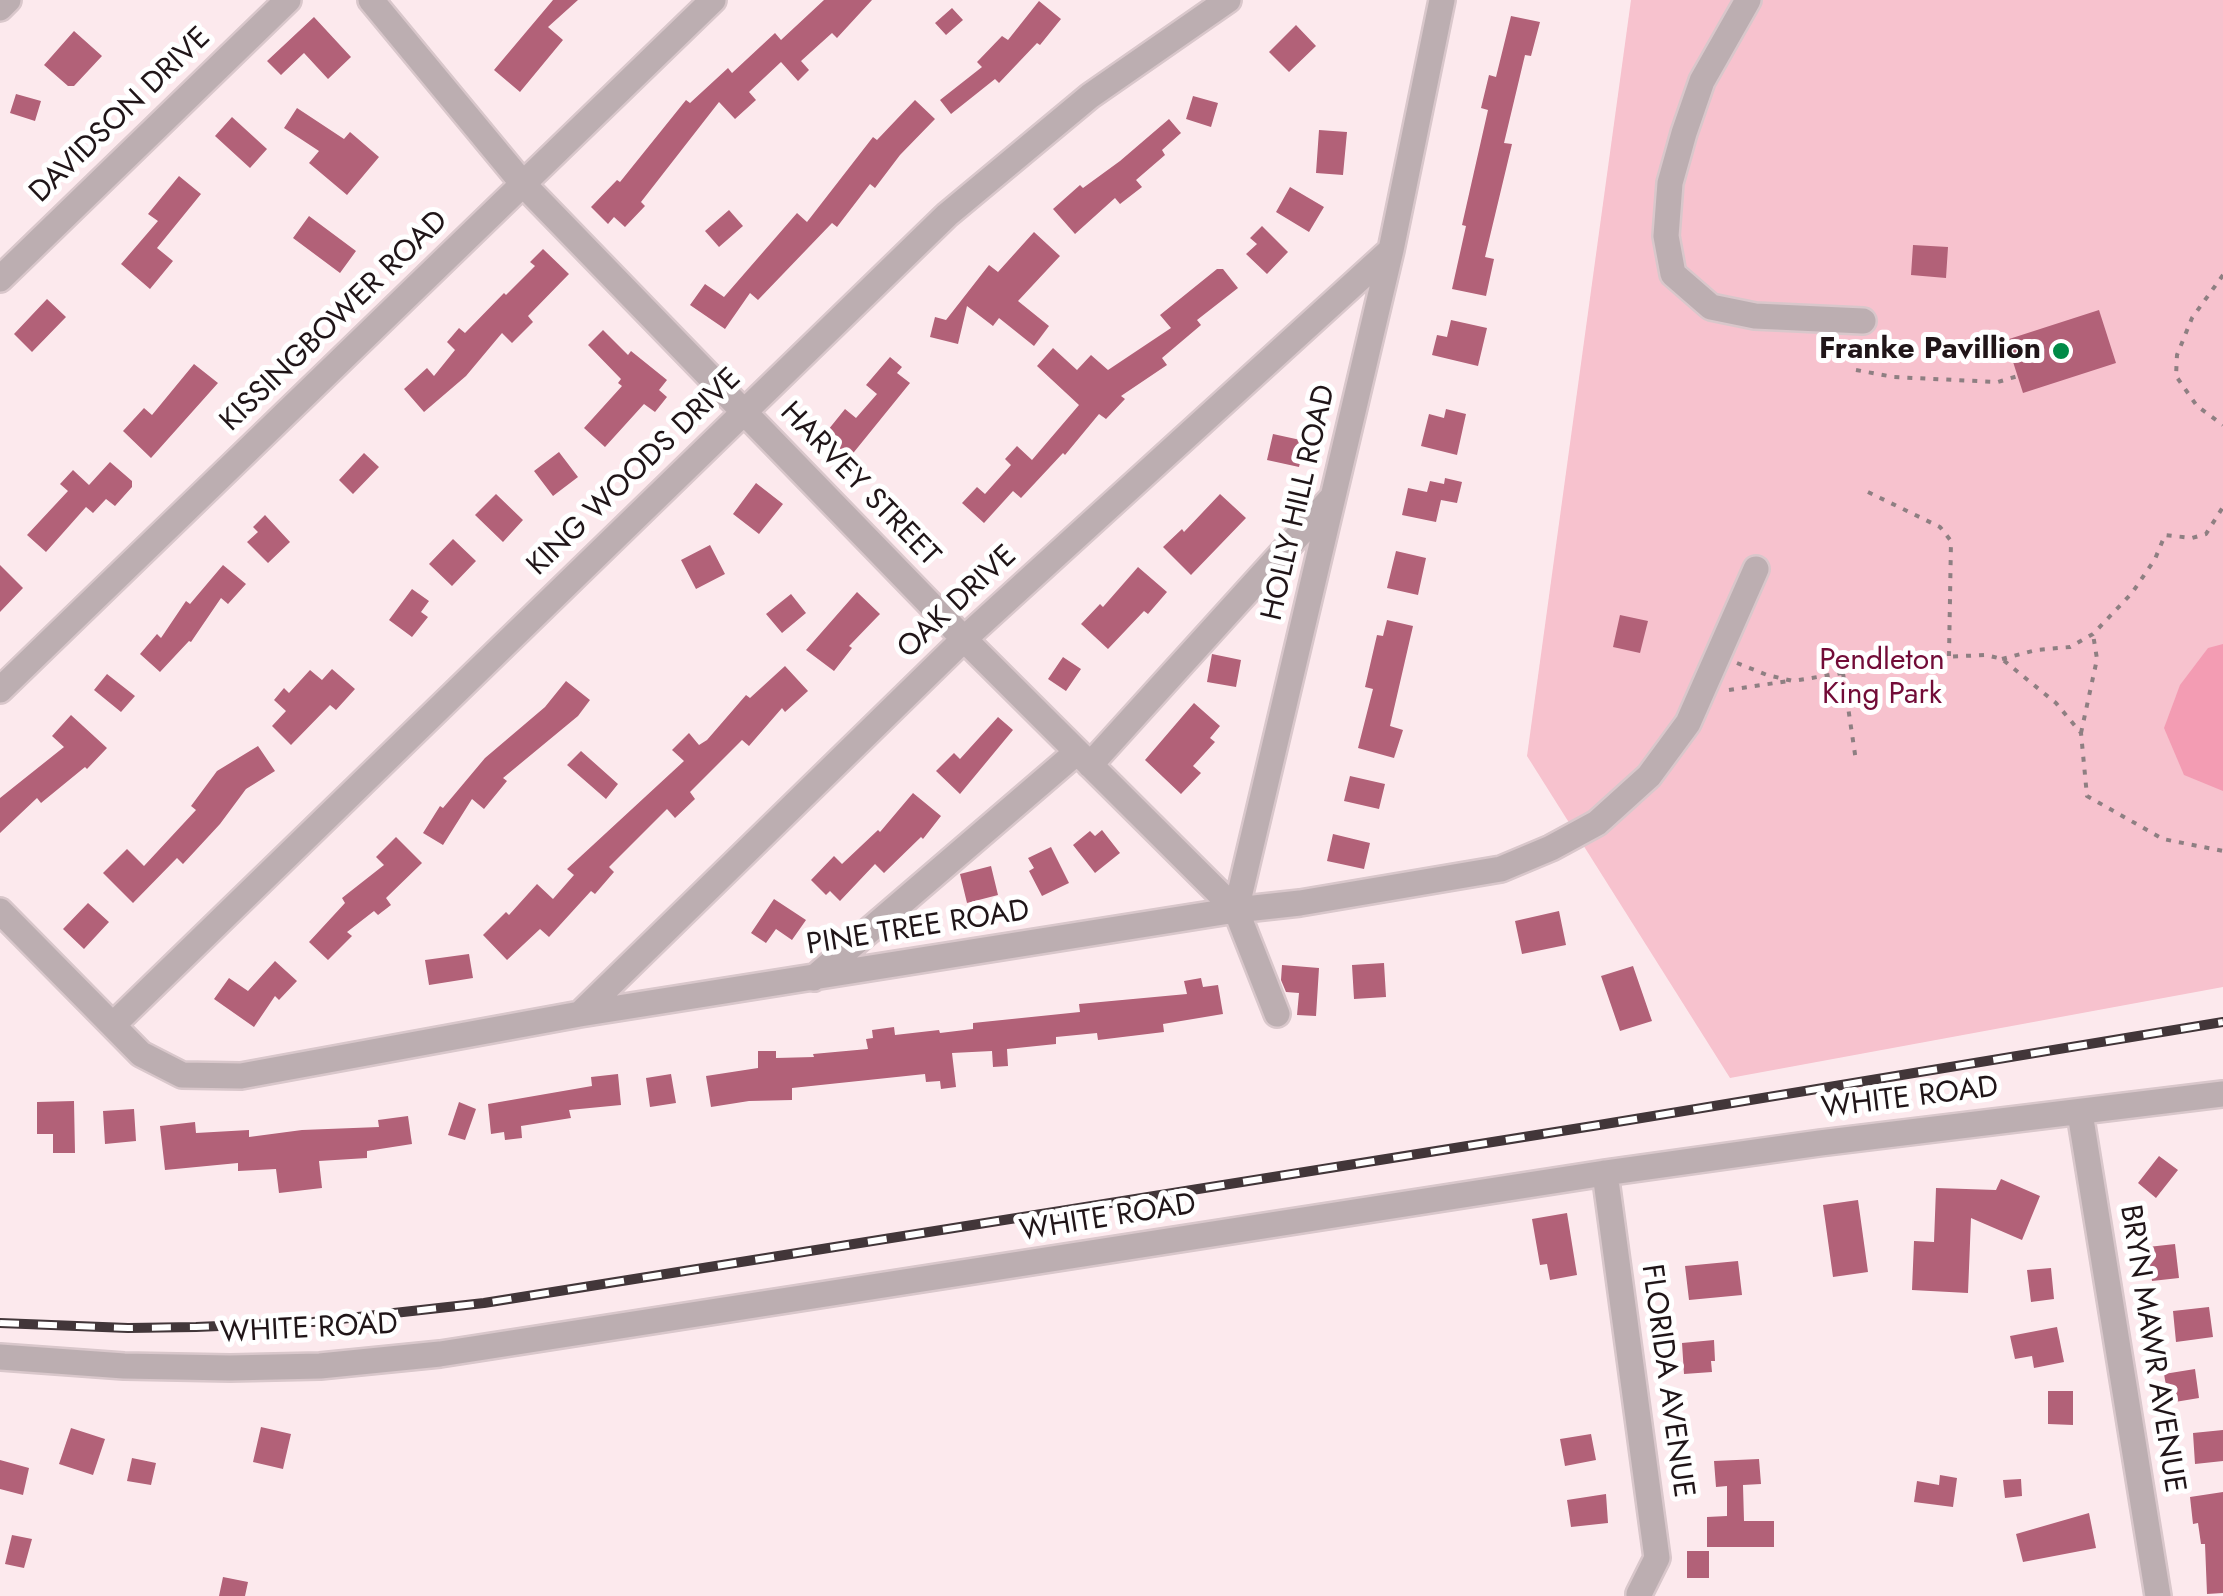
<!DOCTYPE html>
<style>
body{margin:0}
canvas{display:block;background:#fce9ed}
</style>
<canvas width="2223" height="1596"></canvas>
<script>
const ctx = document.querySelector('canvas').getContext('2d');
ctx.lineJoin = 'round';
function paint(path, color) {
  ctx.fillStyle = color;
  ctx.fill(path, 'evenodd');
}
function toPath(rows) {
  const path = new Path2D();
  for (const r of rows) {
    path.moveTo(r[0], r[1]);
    for (let i = 2; i < r.length; i += 2) path.lineTo(r[i], r[i + 1]);
  }
  return path;
}
function strokePath(path, color, width, dash) {
  ctx.strokeStyle = color;
  ctx.lineWidth = width;
  ctx.lineCap = dash ? 'butt' : 'round';
  ctx.setLineDash(dash || []);
  ctx.stroke(path);
}
function label(font, color, halo, rows, align = 'center') {
  ctx.font = font + ' Jost,sans-serif';
  ctx.lineWidth = 10;
  ctx.setLineDash([]);
  ctx.textBaseline = 'middle';
  ctx.strokeStyle = halo;
  ctx.fillStyle = color;
  for (const [text, x, y, turn = 0] of rows) {
    ctx.save();
    ctx.translate(x, y);
    ctx.rotate((+turn || 0) * Math.PI / 180);
    ctx.textAlign = isNaN(turn) ? turn : align;
    if (halo) ctx.strokeText(text, 0, 0);
    ctx.fillText(text, 0, 0);
    ctx.restore();
  }
}
paint(toPath([
 [1631,0,2223,0,2223,987,1730,1078,1527,756]
]), '#f7c2ce');
paint(toPath([
 [2223,644,2223,791,2184,775,2164,728,2180,685,2208,648]
]), '#f39cb3');
paint(toPath([
 [553,0,578,0,548,27,563,40,520,92,494,70],
 [824,0,872,0,837,38,832,33,801,61,809,70,798,81,781,62,749,92,756,100,735,119,719,102,641,202,645,206,625,227,614,217,608,224,591,207,617,180,620,182,686,100,690,103,728,68,732,73,775,33,781,40],
 [1039,1,1061,19,1040,45,1037,43,999,83,995,79,951,114,940,100,982,67,977,62,1002,36,1008,40],
 [952,8,963,20,946,35,935,23],
 [1511,16,1540,22,1531,56,1525,55,1504,143,1512,144,1485,257,1494,259,1486,296,1452,289,1466,226,1462,225,1488,110,1481,108,1489,75,1496,77],
 [314,17,351,57,328,79,304,53,281,75,267,61],
 [1296,25,1316,46,1289,72,1269,52],
 [74,31,102,56,74,86,68,86,44,65],
 [16,94,41,101,35,121,10,113],
 [1193,96,1218,103,1211,127,1186,119],
 [915,100,935,119,900,155,875,188,870,184,837,227,832,223,758,300,750,293,725,329,690,305,705,284,724,297,797,213,807,222,873,137,877,140],
 [297,108,344,139,350,132,379,157,347,195,309,163,319,151,284,128],
 [232,117,267,149,250,168,215,136],
 [1169,119,1181,133,1162,150,1165,155,1136,180,1142,187,1120,204,1115,198,1075,234,1053,209,1080,185,1083,188,1120,161],
 [1319,130,1347,132,1343,175,1316,173],
 [179,176,201,194,157,248,173,261,150,289,121,264,158,221,148,214],
 [1290,187,1324,207,1309,232,1276,212],
 [729,210,743,226,719,247,705,231],
 [309,216,356,251,340,273,293,238],
 [1262,226,1288,252,1267,274,1246,254,1257,244,1250,238],
 [1034,232,1060,256,1018,301,1049,326,1034,346,999,318,993,326,967,306,958,344,930,337,935,317,946,320,989,265,998,272],
 [1913,245,1948,247,1946,278,1911,275],
 [543,249,569,274,528,316,533,322,512,343,502,333,466,376,424,412,404,389,427,368,434,376,455,350,447,342,459,328,465,333,504,293,506,295,535,266,530,262],
 [1217,269,1223,269,1238,288,1197,320,1201,325,1162,358,1167,365,1121,396,1125,399,1106,419,1099,414,1065,455,1063,453,1021,498,1013,491,984,523,962,503,977,487,985,494,1011,465,1005,459,1017,446,1032,460,1079,405,1037,366,1053,348,1077,370,1091,355,1108,370,1171,328,1160,315],
 [47,299,66,317,32,352,14,334],
 [2099,310,2116,363,2023,393,2006,340],
 [1451,320,1487,328,1478,366,1432,355,1437,335,1447,337],
 [603,330,628,355,631,351,667,380,659,390,667,397,655,412,644,404,605,447,584,428,622,386,618,383,621,379,588,345],
 [890,357,902,367,897,373,910,383,850,457,824,435,845,409,856,418,877,394,866,385],
 [194,364,218,383,151,458,123,431,144,408,152,415],
 [1446,409,1466,414,1457,455,1421,446,1429,414,1444,418],
 [1273,434,1305,441,1299,467,1267,460],
 [559,452,578,477,553,496,534,471],
 [364,453,379,467,353,494,339,480],
 [110,462,132,481,132,487,115,506,106,499,93,513,86,507,46,552,27,535,68,491,60,484,73,470,89,485],
 [1445,478,1462,482,1457,503,1441,500,1436,522,1402,515,1408,488,1427,492,1430,481,1444,484],
 [756,483,783,504,759,534,733,514],
 [496,494,523,520,503,542,475,515],
 [1220,494,1246,518,1191,575,1163,547,1182,529,1184,532],
 [265,515,290,542,268,563,247,542,258,532,253,527],
 [453,539,476,561,452,586,429,564],
 [710,545,725,574,696,589,681,560],
 [1396,551,1426,558,1418,595,1387,588],
 [0,565,23,588,0,612],
 [223,565,246,584,228,604,221,598,191,642,189,641,160,672,140,654,157,634,161,638,186,601,190,604],
 [1138,567,1167,592,1148,614,1144,611,1108,649,1081,624,1100,604,1103,607],
 [412,589,429,601,421,612,428,617,412,637,389,620],
 [857,592,880,614,849,646,852,648,834,671,806,650],
 [791,594,806,613,782,633,766,614],
 [1620,615,1648,621,1640,653,1613,647],
 [1387,620,1413,626,1390,726,1403,730,1394,758,1358,748,1373,689,1365,687,1377,635,1383,636],
 [1212,654,1241,660,1236,687,1207,682],
 [1063,657,1081,669,1066,691,1048,679],
 [785,666,808,691,785,712,782,708,749,746,742,740,690,792,695,799,675,818,667,809,609,867,614,872,595,894,591,891,549,937,540,929,507,960,483,935,506,912,509,915,537,884,553,899,574,875,567,869,684,761,672,750,689,733,699,745,707,740,746,695,750,698],
 [332,669,355,689,336,710,330,705,291,745,272,726,286,711,274,700,284,688,289,693,310,670,322,680],
 [107,674,135,696,121,712,94,690],
 [566,681,590,700,578,716,503,778,507,781,484,809,472,799,443,845,423,833,440,806,443,808,485,758,545,707],
 [1194,703,1220,726,1210,738,1215,742,1193,766,1201,773,1181,794,1145,760],
 [71,715,107,748,87,769,85,767,41,803,37,798,0,833,0,798,64,747,52,736],
 [998,717,1013,730,960,794,936,771,954,753,960,759],
 [258,746,275,771,246,789,220,824,183,864,177,858,133,903,103,873,127,849,144,866,196,810,191,806,217,771],
 [581,751,618,784,606,799,567,765],
 [1350,776,1385,784,1379,809,1344,801],
 [913,793,941,816,923,839,921,837,884,873,875,864,840,901,830,891,826,895,811,880,834,856,842,864,878,830,880,832],
 [1102,830,1120,853,1095,873,1073,845,1090,831,1095,836],
 [1333,834,1370,843,1364,869,1327,861],
 [396,837,422,863,386,898,391,905,378,915,374,911,347,932,352,936,328,960,309,942,345,903,342,898,384,865,376,857],
 [1051,847,1069,883,1042,896,1029,871,1034,868,1028,858],
 [991,866,998,895,967,903,960,874],
 [774,899,806,920,792,940,776,929,766,943,751,933],
 [88,903,109,922,84,949,63,929],
 [1559,911,1566,945,1522,954,1515,921],
 [469,954,473,978,429,985,425,960],
 [275,961,297,981,279,1000,275,996,254,1027,214,999,229,978,248,991],
 [1384,963,1386,997,1354,999,1352,965],
 [1282,965,1319,968,1316,1016,1297,1015,1299,993,1286,992,1281,980],
 [1633,966,1652,1021,1620,1031,1601,976],
 [1201,978,1203,987,1218,985,1223,1014,1163,1024,1164,1032,1098,1040,1097,1033,1056,1037,1056,1044,1007,1049,1008,1066,993,1067,992,1051,952,1053,956,1087,941,1089,940,1081,926,1082,925,1074,792,1088,792,1100,749,1101,711,1107,706,1076,758,1068,758,1051,776,1051,776,1058,814,1057,813,1054,868,1049,866,1039,873,1038,872,1030,894,1027,895,1035,939,1030,940,1033,973,1029,973,1023,1080,1012,1079,1004,1187,994,1184,981],
 [618,1074,621,1105,569,1110,571,1118,521,1126,522,1138,505,1140,504,1132,491,1134,488,1104,592,1086,591,1077],
 [671,1074,676,1103,650,1107,646,1078],
 [74,1101,75,1153,53,1153,53,1134,37,1134,37,1102],
 [459,1102,476,1109,465,1140,448,1135],
 [134,1109,136,1141,105,1144,103,1111],
 [408,1116,412,1144,367,1151,367,1158,319,1161,322,1188,279,1193,276,1169,238,1171,238,1163,165,1170,160,1126,195,1122,196,1133,249,1130,249,1137,302,1130,379,1127,378,1120],
 [2159,1156,2178,1170,2156,1198,2138,1183],
 [2001,1179,2040,1196,2022,1240,1971,1218,1968,1293,1912,1290,1914,1241,1934,1242,1936,1188,1996,1190],
 [1858,1200,1868,1272,1833,1277,1823,1205],
 [1567,1213,1577,1275,1550,1280,1547,1264,1540,1265,1532,1219],
 [2175,1244,2179,1278,2152,1281,2148,1247],
 [1738,1261,1742,1295,1689,1300,1685,1266],
 [2051,1268,2054,1299,2031,1302,2027,1270],
 [2209,1307,2213,1337,2176,1342,2173,1311],
 [2057,1327,2064,1362,2034,1368,2032,1356,2015,1359,2010,1336],
 [1714,1340,1715,1361,1711,1361,1712,1372,1684,1374,1682,1343],
 [2195,1369,2199,1398,2169,1403,2164,1374],
 [2048,1391,2073,1391,2073,1425,2048,1424],
 [261,1427,291,1434,283,1469,253,1462],
 [71,1428,105,1439,93,1475,59,1464],
 [2223,1430,2223,1461,2195,1464,2193,1433],
 [1591,1434,1596,1460,1565,1466,1560,1439],
 [132,1458,156,1463,151,1485,127,1481],
 [1759,1459,1761,1484,1743,1485,1744,1521,1774,1521,1774,1547,1707,1547,1707,1517,1727,1516,1727,1486,1716,1487,1714,1461],
 [0,1460,29,1468,23,1495,0,1489],
 [1940,1475,1957,1478,1953,1507,1914,1502,1917,1481,1939,1485],
 [2021,1479,2022,1496,2005,1498,2003,1480],
 [2223,1492,2223,1593,2207,1594,2205,1544,2201,1544,2198,1523,2193,1524,2190,1497],
 [1606,1494,1608,1523,1571,1527,1567,1500],
 [2089,1513,2096,1548,2023,1562,2016,1534],
 [12,1535,32,1539,24,1568,5,1564],
 [1687,1551,1709,1551,1709,1578,1687,1578],
 [223,1577,248,1582,245,1596,219,1596]
]), '#b26178');
const minor = toPath([
 [371,0,524,185,964,639,1236,910],
 [1748,0,1702,81,1684,133,1670,183,1666,236,1673,274,1711,307,1755,316,1863,321],
 [0,8,8,0],
 [0,279,288,0],
 [0,690,713,0],
 [1090,765,1332,498],
 [0,911,141,1054,182,1075,241,1076,580,1014,1236,910,1300,903,1501,869,1551,848,1597,823,1649,776,1688,723,1756,569],
 [814,978,1077,752],
 [580,1014,964,639,1391,250],
 [1277,1014,1236,910,1391,250,1442,0],
 [114,1024,947,215,1090,96,1228,0],
 [2080,1113,2158,1596],
 [1605,1173,1657,1558,1639,1594],
 [0,1357,124,1366,230,1368,320,1366,440,1354,1605,1173,1820,1143,2223,1094]
]);
strokePath(minor, '#d9c7cb', 30);
strokePath(toPath([
 [2223,275,2192,318,2177,355,2176,376,2197,406,2223,425],
 [1856,370,1894,377,1998,382,2018,376],
 [1868,492,1940,527,1951,541,1949,656],
 [2002,659,2036,650,2070,647,2093,634,2132,593,2155,559,2165,535,2192,538,2206,534,2223,507],
 [1737,663,1767,675,1793,681,1940,657,1986,655,2002,659,2056,703,2081,733,2087,796,2163,839,2223,851],
 [1843,673,1856,761],
 [1729,690,1788,681],
 [2081,733,2097,659,2093,634]
]), '#8e7f82', 4, [5, 8]);
strokePath(minor, '#bcaeb1', 25);
const rail = toPath([
 [0,1323,128,1328,196,1327,313,1322,484,1303,1599,1125,2223,1022]
]);
strokePath(rail, '#423639', 10);
strokePath(rail, '#fff', 6, [19]);
for (const [x, y, r, color] of [
 [2061,351,10,"#018a47"]
]) {
  const dot = new Path2D();
  dot.arc(x, y, r, 0, 2 * Math.PI);
  ctx.fillStyle = color;
  ctx.fill(dot);
  strokePath(dot, '#fff', 4);
}
label('30px', '#201518', '#fff', [
 ["DAVIDSON DRIVE",121,116,-44],
 ["KISSINGBOWER ROAD",335,322,-44],
 ["KING WOODS DRIVE",635,473,-44],
 ["HARVEY STREET",859,485,46],
 ["HOLLY HILL ROAD",1300,503,-77],
 ["OAK DRIVE",958,603,-43],
 ["PINE TREE ROAD",918,929,-9],
 ["WHITE ROAD",1910,1099,-7],
 ["WHITE ROAD",1108,1219,-9],
 ["WHITE ROAD",309,1330,-3],
 ["BRYN MAWR AVENUE",2151,1349,81],
 ["FLORIDA AVENUE",1666,1381,82]
]);
label('bold 30px', '#201518', '#fff', [
 ["Franke Pavillion",2041,351]
], 'right');
label('30px', '#720b37', '#fff', [
 ["Pendleton",1882,662],
 ["King Park",1882,696]
]);
</script>
